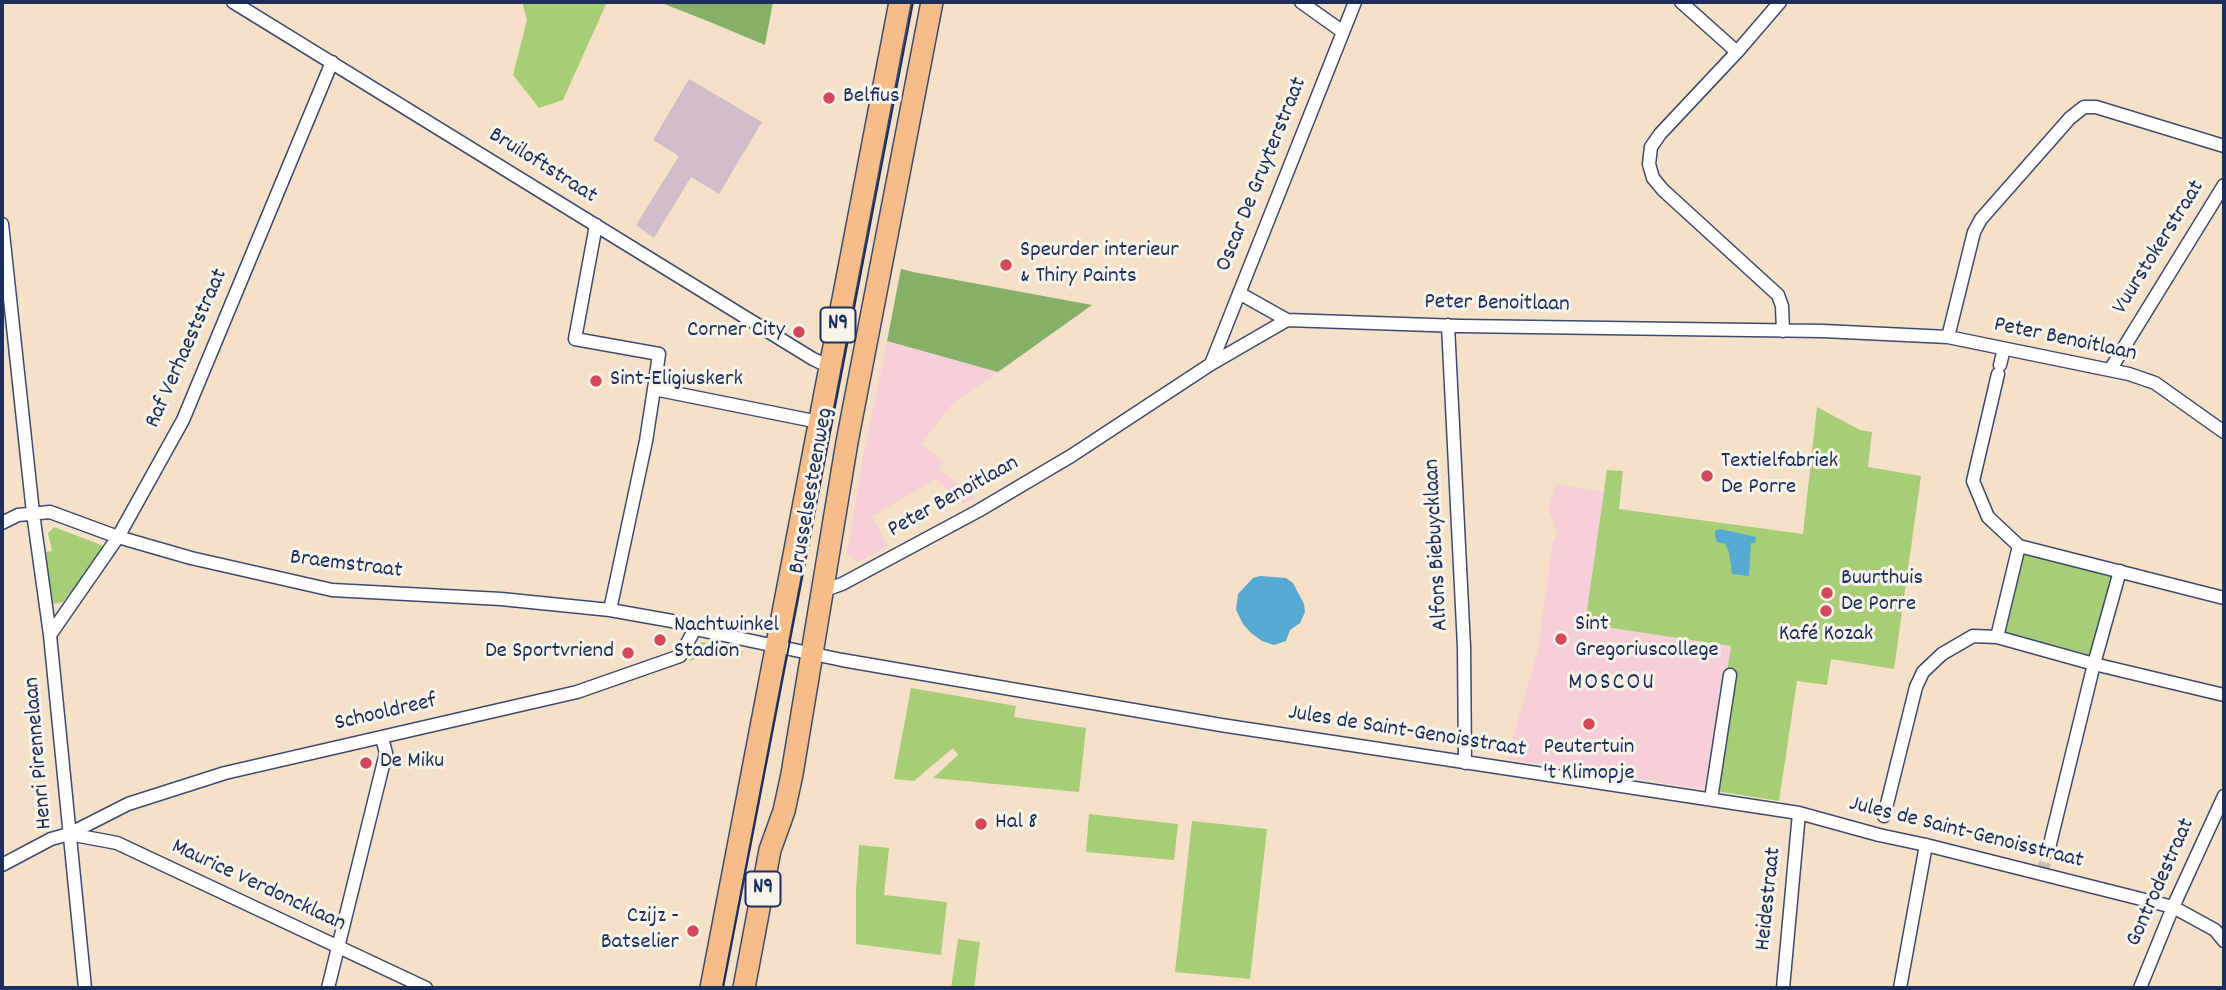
<!DOCTYPE html>
<meta charset="utf-8">
<style>
body{margin:0}
#map{position:relative;width:2226px;height:990px;overflow:hidden;background:#f5e1c8;font-family:Dekko,sans-serif}
canvas{display:block}
.frame{position:absolute;inset:0;border:4px solid #1b2f5e;pointer-events:none}
</style>
<div id="map">
<canvas width="2226" height="990"></canvas>
<div class="frame"></div>
</div>
<script>
const ctx = document.querySelector('canvas').getContext('2d');
ctx.lineJoin = 'round';
function paint(path, color) {
  ctx.fillStyle = color;
  ctx.fill(path, 'evenodd');
}
function toPath(rows) {
  const path = new Path2D();
  for (const r of rows) {
    path.moveTo(r[0], r[1]);
    for (let i = 2; i < r.length; i += 2) path.lineTo(r[i], r[i + 1]);
  }
  return path;
}
function strokePath(path, color, width, dash) {
  ctx.strokeStyle = color;
  ctx.lineWidth = width;
  ctx.lineCap = dash ? 'butt' : 'round';
  ctx.setLineDash(dash || []);
  ctx.stroke(path);
}
function label(font, color, halo, rows, align = 'center') {
  ctx.font = font + ' Dekko,sans-serif';
  ctx.lineWidth = 6;
  ctx.setLineDash([]);
  ctx.textBaseline = 'middle';
  ctx.strokeStyle = halo;
  ctx.fillStyle = color;
  for (const [text, x, y, turn = 0] of rows) {
    ctx.save();
    ctx.translate(x, y);
    ctx.rotate((+turn || 0) * Math.PI / 180);
    ctx.textAlign = isNaN(turn) ? turn : align;
    if (halo) ctx.strokeText(text, 0, 0);
    ctx.fillText(text, 0, 0);
    ctx.restore();
  }
}
paint(toPath([
 [887,341,998,372,953,403,921,444,944,462,939,470,975,498,964,504,936,479,872,516,888,546,857,562,847,553,861,468],
 [1555,485,1604,491,1585,624,1731,646,1709,790,1507,759,1537,654,1553,542,1557,535,1549,509]
]), '#f6cfd8');
paint(toPath([
 [689,79,762,122,719,194,691,177,654,238,636,225,679,156,653,140]
]), '#d1bdca');
paint(toPath([
 [522,2,607,2,563,100,539,108,513,75,527,20],
 [1817,407,1860,430,1872,432,1868,467,1921,476,1894,669,1831,659,1827,685,1797,681,1779,801,1709,790,1731,646,1585,624,1607,470,1623,471,1619,509,1803,534],
 [54,527,104,546,100,556,63,602,51,604,46,552,52,551,48,533],
 [2023,550,2116,573,2093,656,2005,632],
 [702,642,743,651,742,656,718,652,689,661,695,645],
 [911,688,1016,706,1014,717,1086,728,1079,792,933,778,958,755,953,748,914,781,894,779],
 [1089,814,1178,824,1174,860,1086,852],
 [1192,821,1267,829,1250,979,1175,972],
 [859,845,889,848,884,895,947,902,941,955,856,944,856,891],
 [958,939,980,942,974,988,951,988]
]), '#a7cd77');
paint(toPath([
 [659,2,773,2,765,45,710,22],
 [901,269,913,272,1092,305,998,372,887,341]
]), '#85b068');
paint(toPath([
 [1720,529,1756,537,1755,543,1751,543,1749,576,1732,574,1729,552,1725,544,1717,542,1715,536,1715,531],
 [1260,576,1286,578,1293,583,1304,604,1305,612,1300,623,1290,630,1286,641,1274,645,1262,641,1251,633,1243,624,1236,610,1238,594,1253,578]
]), '#56aad2');
strokePath(toPath([
 [2042,874,2048,852]
]), '#c9bdb3', 12, [12, 6]);
const street = toPath([
 [233,2,813,359,830,367],
 [1301,2,1343,32],
 [1681,2,1737,52],
 [1780,2,1737,52,1660,134,1651,147,1649,164,1653,178,1663,190,1778,295,1782,306,1783,331],
 [2,224,33,513,50,635,85,988],
 [596,225,575,339,659,354,654,389,819,422],
 [1239,293,1287,320],
 [1448,325,1464,647,1465,763],
 [1948,337,1974,232,1981,219,2070,118,2084,107,2096,107,2224,146],
 [1211,364,1355,2],
 [2000,365,2004,349],
 [2110,370,2224,185],
 [2,523,18,515,50,512,118,537,191,558,332,590,501,599,610,610,672,621,695,629,842,660,1221,725,1799,813,1879,835,1926,845,2173,907,2215,930,2224,941],
 [2019,546,2224,598],
 [822,591,842,584,978,511,1071,456,1211,364,1287,320,1460,326,1823,331,1948,337,2129,374,2155,383,2224,432],
 [610,610,646,441,654,389],
 [50,635,118,537,183,420,332,62],
 [1997,637,2094,664,2120,571],
 [1711,799,1730,675],
 [1884,816,1916,687,1923,672,1942,654,1973,636,1997,637,2019,546,1988,517,1973,481,1998,374],
 [69,834,117,843,426,988],
 [2048,852,2094,664,2224,695],
 [2,865,51,839,69,834,128,804,225,773,577,692,680,656,695,629],
 [328,988,386,753,382,738],
 [1783,988,1799,813],
 [1900,988,1926,845],
 [2140,988,2173,907,2224,796]
]);
const primary = toPath([
 [711,988,900,2],
 [744,988,770,850,784,811,792,774,847,442,932,2]
]);
strokePath(street, '#3c4a6e', 15);
strokePath(primary, '#3c4a6e', 24);
strokePath(street, '#fff', 12);
strokePath(primary, '#f7bd88', 21);
strokePath(toPath([
 [723,988,913,2]
]), '#1b2f5e', 2);
for (const [x, y, r, color] of [
 [829,98,7,"#d1495b"],
 [1006,265,7,"#d1495b"],
 [799,332,7,"#d1495b"],
 [596,381,7,"#d1495b"],
 [1707,476,7,"#d1495b"],
 [1827,593,7,"#d1495b"],
 [1826,611,7,"#d1495b"],
 [1561,639,7,"#d1495b"],
 [660,640,7,"#d1495b"],
 [628,653,7,"#d1495b"],
 [1589,724,7,"#d1495b"],
 [366,763,7,"#d1495b"],
 [981,824,7,"#d1495b"],
 [693,931,7,"#d1495b"]
]) {
  const dot = new Path2D();
  dot.arc(x, y, r, 0, 2 * Math.PI);
  ctx.fillStyle = color;
  ctx.fill(dot);
  strokePath(dot, '#f7f3e8', 2.5);
}
for (const [x, y, w] of [
 [838,325,35],
 [763,889,35]
]) {
  const box = new Path2D();
  box.roundRect(x - w / 2, y - 17.5, w, 35, 5);
  ctx.fillStyle = '#f7f3e8';
  ctx.fill(box);
  strokePath(box, '#1b2f5e', 2);
}
label('bold 21px', '#1b2f5e', null, [
 ["N9",838,325],
 ["N9",763,889]
]);
label('23px', '#1b2f5e', '#f7f3e8', [
 ["Belfius",843,98],
 ["Speurder interieur",1020,252],
 ["& Thiry Paints",1020,278],
 ["Corner City",785,332,"right"],
 ["Sint-Eligiuskerk",610,381],
 ["Textielfabriek",1721,463],
 ["De Porre",1721,489],
 ["Buurthuis",1841,580],
 ["De Porre",1841,606],
 ["Sint",1575,626],
 ["Gregoriuscollege",1575,652],
 ["Nachtwinkel",674,627],
 ["Stadion",674,653],
 ["Kafé Kozak",1826,636,"center"],
 ["De Sportvriend",614,653,"right"],
 ["Peutertuin",1589,749,"center"],
 ["'t Klimopje",1589,775,"center"],
 ["De Miku",380,763],
 ["Hal 8",995,824],
 ["Czijz -",679,918,"right"],
 ["Batselier",679,944,"right"]
], 'left');
label('23px', '#1b2f5e', '#f7f3e8', [
 ["Bruiloftstraat",542,167,32],
 ["Oscar De Gruyterstraat",1263,175,-68],
 ["Vuurstokerstraat",2160,248,-58],
 ["Peter Benoitlaan",1497,305,1],
 ["Peter Benoitlaan",2065,341,12],
 ["Raf Verhaeststraat",188,349,-66],
 ["Brusselsesteenweg",813,491,-80],
 ["Peter Benoitlaan",954,498,-29],
 ["Alfons Biebuycklaan",1438,545,-93],
 ["Braemstraat",346,566,7],
 ["Schooldreef",386,714,-13],
 ["Jules de Saint-Genoisstraat",1407,733,9],
 ["Henri Pirennelaan",40,753,-95],
 ["Jules de Saint-Genoisstraat",1966,834,14],
 ["Gontrodestraat",2162,883,-66],
 ["Maurice Verdoncklaan",258,887,25],
 ["Heidestraat",1770,899,-84]
]);
ctx.letterSpacing = '2px';
label('24px', '#1b2f5e', '#f7f3e8', [
 ["MOSCOU",1612,685]
]);
ctx.letterSpacing = '0px';
</script>
